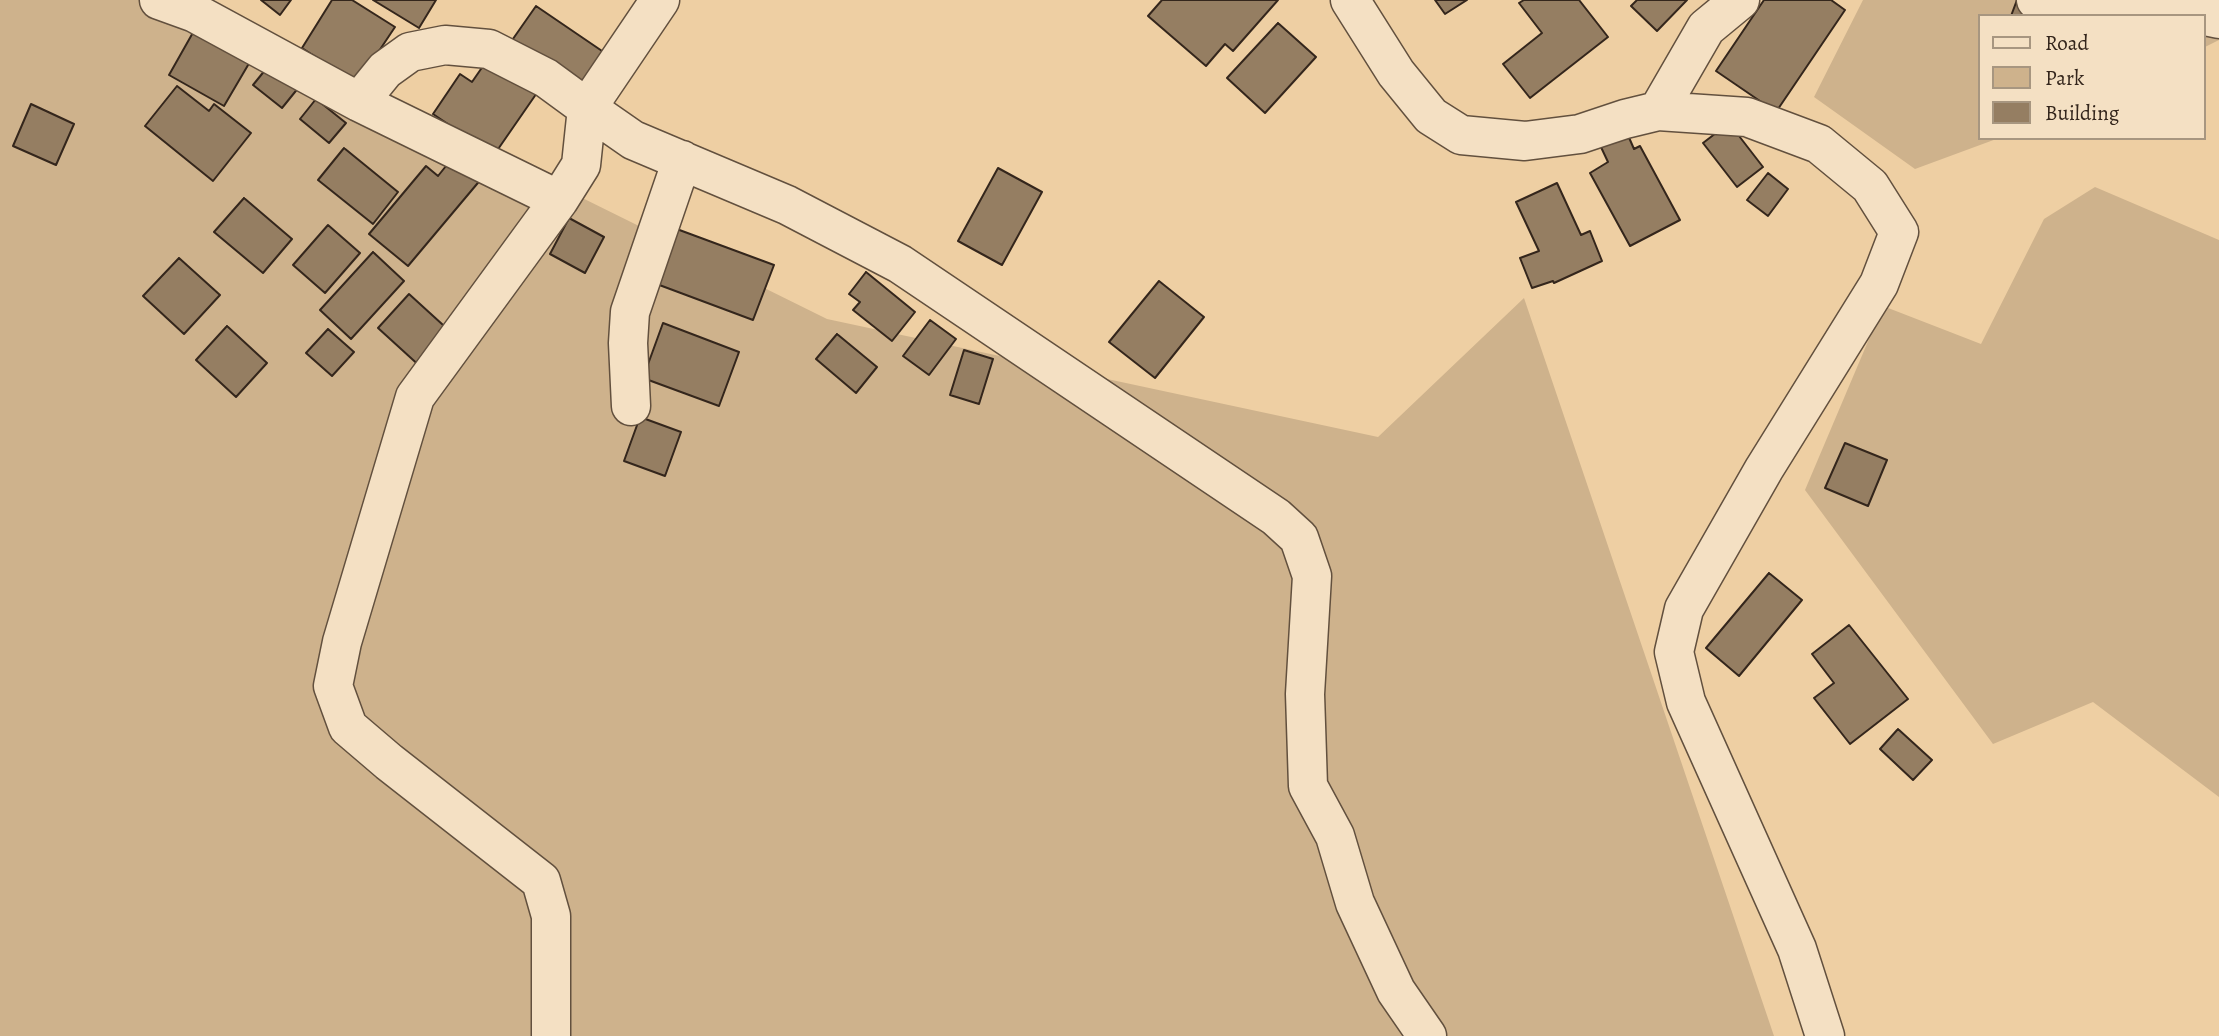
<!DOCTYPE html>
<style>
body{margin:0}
#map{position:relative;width:2219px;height:1036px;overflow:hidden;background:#eecfa3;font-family:Alegreya,serif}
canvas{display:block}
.legend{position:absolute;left:1978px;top:14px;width:228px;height:126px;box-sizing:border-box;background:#f4e0c3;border:2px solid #a79680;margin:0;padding:9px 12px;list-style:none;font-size:21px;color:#34261c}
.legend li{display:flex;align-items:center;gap:14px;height:35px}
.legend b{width:35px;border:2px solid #a79680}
</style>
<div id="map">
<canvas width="2219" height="1036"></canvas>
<ul class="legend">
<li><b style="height:9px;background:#f4e0c3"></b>Road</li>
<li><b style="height:19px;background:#ceb28c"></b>Park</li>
<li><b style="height:19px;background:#957e62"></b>Building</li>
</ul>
</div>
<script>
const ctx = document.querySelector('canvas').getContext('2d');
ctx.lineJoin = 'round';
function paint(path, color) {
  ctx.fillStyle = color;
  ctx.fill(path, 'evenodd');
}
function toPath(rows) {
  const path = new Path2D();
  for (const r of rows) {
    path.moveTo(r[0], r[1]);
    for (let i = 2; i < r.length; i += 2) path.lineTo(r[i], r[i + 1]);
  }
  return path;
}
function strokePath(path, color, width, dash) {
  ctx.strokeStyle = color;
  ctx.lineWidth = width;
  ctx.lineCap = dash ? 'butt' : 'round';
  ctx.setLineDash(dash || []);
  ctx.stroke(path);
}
paint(toPath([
 [0,0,182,0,827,319,1378,437,1524,298,1774,1036,0,1036],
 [1863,0,2219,0,2219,40,2203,48,2203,16,1979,16,1979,138,1999,138,1915,169,1814,97],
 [2095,187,2219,240,2219,797,2093,702,1993,744,1805,490,1883,306,1981,344,2044,219]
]), '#ceb28c');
const building = toPath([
 [261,0,291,0,280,15,261,0],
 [332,0,352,0,395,27,357,84,302,48,332,0],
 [373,0,436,0,419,28,373,0],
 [1162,0,1278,0,1233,51,1225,44,1206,66,1148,16,1162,0],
 [1435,0,1467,0,1445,14,1435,0],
 [1524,0,1579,0,1608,37,1530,98,1503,64,1542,33,1519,3,1524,0],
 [1637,0,1687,0,1657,31,1631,6,1637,0],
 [1764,0,1831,0,1845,10,1776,112,1716,71,1764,0],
 [2017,0,2024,0,2064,16,2011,16,2017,0],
 [536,6,605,53,576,94,508,46,536,6],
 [1278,23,1316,57,1265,113,1227,78,1278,23],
 [195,29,251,60,224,106,169,75,195,29],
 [492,53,541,87,494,155,433,114,460,74,472,82,492,53],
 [270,64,299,87,282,108,253,85,270,64],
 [177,86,209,111,214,104,251,133,213,181,145,126,177,86],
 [316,99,346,123,329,143,300,119,316,99],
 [31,104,74,124,56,165,13,146,31,104],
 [1729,123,1763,167,1737,187,1703,143,1729,123],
 [1627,133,1634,149,1640,146,1680,220,1630,246,1590,173,1608,162,1600,145,1627,133],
 [344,148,398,192,373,224,318,180,344,148],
 [454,156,482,178,408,266,369,234,426,166,438,176,454,156],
 [998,168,1042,192,1002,265,958,241,998,168],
 [1768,173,1788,189,1768,216,1747,200,1768,173],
 [1557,183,1581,235,1590,231,1602,261,1554,283,1553,281,1532,288,1520,258,1539,251,1516,202,1557,183],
 [244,198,292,239,263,273,214,232,244,198],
 [569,218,604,237,585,273,550,254,569,218],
 [328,225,360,253,325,293,293,265,328,225],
 [674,228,774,265,753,320,654,283,674,228],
 [373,252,404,281,351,339,320,310,373,252],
 [179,258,220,295,184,334,143,296,179,258],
 [866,272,915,312,892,341,853,310,860,302,849,294,866,272],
 [1159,281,1204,317,1155,378,1109,342,1159,281],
 [409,294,454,335,423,369,378,328,409,294],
 [930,320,956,339,929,375,903,356,930,320],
 [663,323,739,352,719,406,643,378,663,323],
 [227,326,267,363,236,397,196,360,227,326],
 [328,329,354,352,332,376,306,353,328,329],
 [837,334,877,367,856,393,816,359,837,334],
 [964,350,993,359,979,404,950,395,964,350],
 [640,417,681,432,665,476,624,461,640,417],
 [1845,443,1887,460,1868,506,1825,488,1845,443],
 [1769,573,1802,600,1739,676,1706,648,1769,573],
 [1849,625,1908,699,1850,744,1814,698,1834,683,1812,654,1849,625],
 [1898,729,1932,760,1913,780,1880,749,1898,729]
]);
paint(building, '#957e62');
strokePath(building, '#34261c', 2);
const minor = toPath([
 [159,0,195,13,359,102,559,200],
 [660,0,587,108,633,140,787,205,900,264,1276,517,1299,538,1312,576,1305,694,1308,786,1335,836,1355,903,1396,991,1427,1036],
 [1350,0,1396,73,1431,116,1461,135,1525,141,1580,134,1625,119,1658,111,1706,28,1740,0],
 [2036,0,2094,14,2185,12,2219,19],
 [359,102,385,70,410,52,445,45,489,49,546,78,587,108,581,165,559,200,415,397,342,642,333,686,348,727,389,762,541,881,551,916,551,1036],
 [1658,111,1747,117,1819,144,1870,186,1899,232,1879,284,1764,469,1684,609,1674,652,1686,702,1797,949,1825,1036],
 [631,406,628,343,630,312,682,160]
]);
strokePath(minor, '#62503e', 41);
strokePath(minor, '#f4e0c3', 38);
</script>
